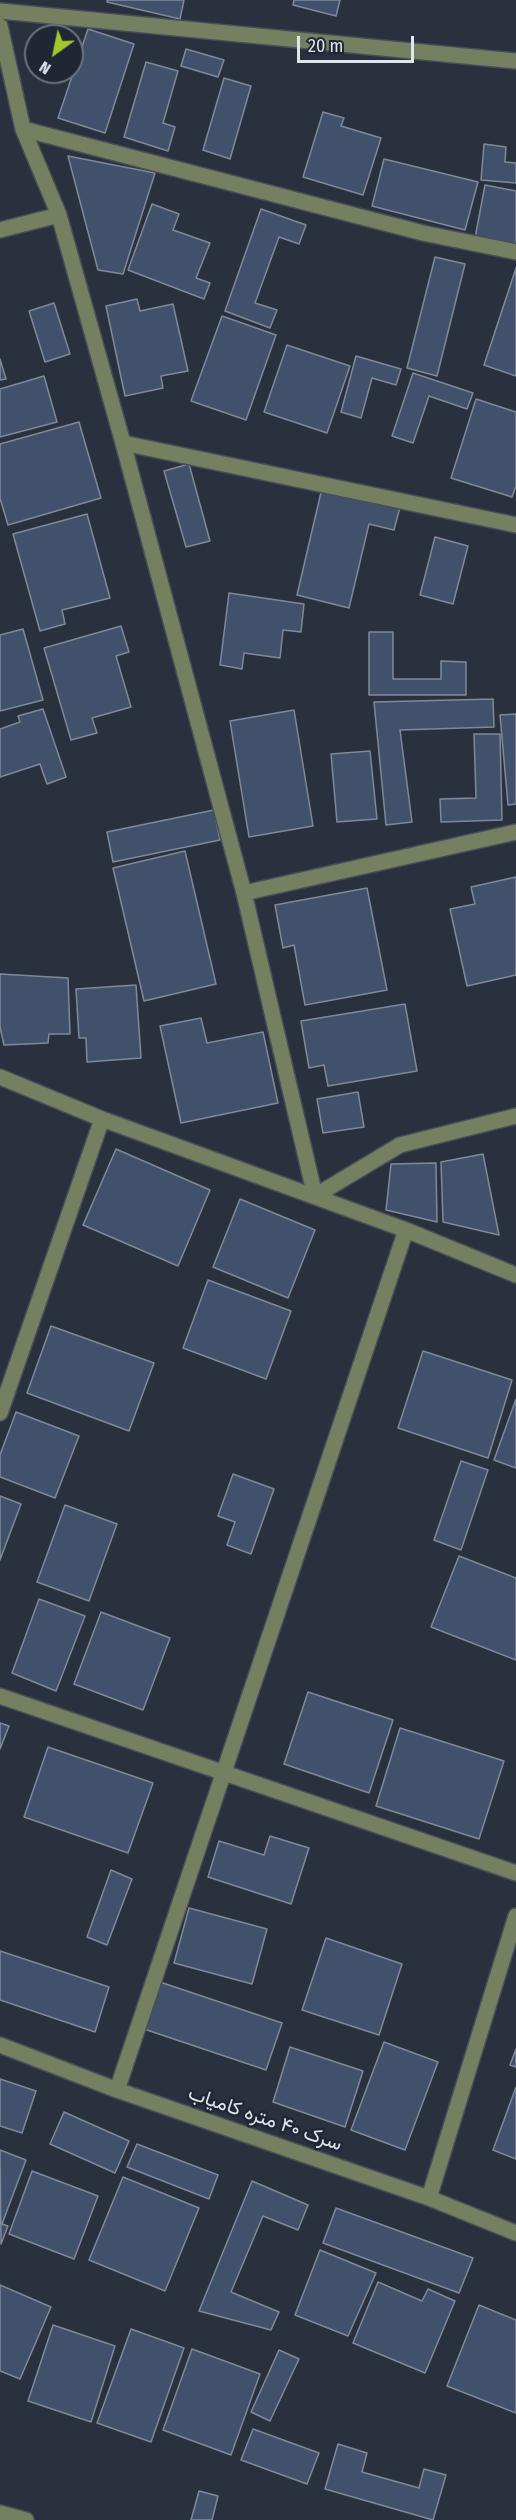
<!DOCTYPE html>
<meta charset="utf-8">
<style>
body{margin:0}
#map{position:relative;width:516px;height:2520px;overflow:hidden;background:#2a313e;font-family:"Fira Sans Condensed",sans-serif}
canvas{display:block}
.north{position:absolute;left:24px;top:24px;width:60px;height:60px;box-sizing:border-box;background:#202734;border:2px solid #6d737e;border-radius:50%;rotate:213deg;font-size:16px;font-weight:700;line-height:24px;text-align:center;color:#e0e5ed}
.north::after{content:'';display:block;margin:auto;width:21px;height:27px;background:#a2c929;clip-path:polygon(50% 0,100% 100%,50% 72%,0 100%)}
.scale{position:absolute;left:297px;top:36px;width:117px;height:27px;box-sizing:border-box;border:3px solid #e0e5ed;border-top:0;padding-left:8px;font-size:18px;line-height:21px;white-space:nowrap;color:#e0e5ed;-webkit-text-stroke:4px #202734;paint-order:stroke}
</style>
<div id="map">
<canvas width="516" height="2520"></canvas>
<div class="north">N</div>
<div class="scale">20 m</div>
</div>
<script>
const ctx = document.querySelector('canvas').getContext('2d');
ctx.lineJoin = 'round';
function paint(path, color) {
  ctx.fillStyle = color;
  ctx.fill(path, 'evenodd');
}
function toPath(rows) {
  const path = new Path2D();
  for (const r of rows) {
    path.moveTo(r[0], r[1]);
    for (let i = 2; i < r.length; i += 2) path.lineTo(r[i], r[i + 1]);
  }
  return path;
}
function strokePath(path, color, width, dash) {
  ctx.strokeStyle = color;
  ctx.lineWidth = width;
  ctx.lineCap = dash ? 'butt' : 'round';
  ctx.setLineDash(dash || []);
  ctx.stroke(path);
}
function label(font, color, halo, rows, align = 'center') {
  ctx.font = font + ' "Fira Sans Condensed",Vazirmatn,sans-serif';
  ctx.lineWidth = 5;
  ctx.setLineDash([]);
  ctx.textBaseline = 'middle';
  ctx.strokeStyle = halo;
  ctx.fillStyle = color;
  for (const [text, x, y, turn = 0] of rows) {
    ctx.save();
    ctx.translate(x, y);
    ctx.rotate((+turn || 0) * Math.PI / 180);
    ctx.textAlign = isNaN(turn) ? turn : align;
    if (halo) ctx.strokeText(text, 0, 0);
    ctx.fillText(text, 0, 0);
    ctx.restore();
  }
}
const building = toPath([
 [107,0,184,0,180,19,107,2,107,0],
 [294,0,340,0,336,16,293,5,294,0],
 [88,29,134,44,105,133,58,118,88,29],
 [186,49,224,60,218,77,181,66,186,49],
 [146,62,178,71,163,123,175,127,168,151,124,137,146,62],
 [224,78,251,86,230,159,203,150,224,78],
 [323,112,344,118,341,126,381,138,363,195,303,177,323,112],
 [484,144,506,147,505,162,516,163,516,183,481,180,484,144],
 [68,156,155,173,123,274,98,270,68,156],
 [384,159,478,182,465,230,372,206,384,159],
 [485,185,516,191,516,246,475,238,485,185],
 [152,204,179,214,173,230,210,243,196,278,210,283,204,299,128,270,152,204],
 [261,209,306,225,299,244,279,237,255,303,277,310,270,328,225,311,261,209],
 [435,257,465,264,437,376,407,368,435,257],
 [516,268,516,376,484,365,516,268],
 [137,299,140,311,173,304,188,371,161,376,163,388,125,396,106,306,137,299],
 [54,303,70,354,45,362,29,311,54,303],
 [222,316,276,335,246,420,191,401,222,316],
 [287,345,350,366,327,433,264,412,287,345],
 [356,356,401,369,396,385,372,378,361,418,341,412,356,356],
 [0,359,6,379,0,380,0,359],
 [413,373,473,393,467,409,429,396,413,443,392,436,413,373],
 [44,376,57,422,0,437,0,389,44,376],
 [476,399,516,412,516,486,512,497,451,478,476,399],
 [79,422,101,498,8,525,0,498,0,444,79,422],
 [189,464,210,541,186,547,164,471,189,464],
 [322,488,400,507,394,530,369,524,349,608,297,595,322,488],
 [87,514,110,598,62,610,65,624,40,631,13,534,87,514],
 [435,537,468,546,453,604,420,595,435,537],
 [229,593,304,604,301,632,283,630,280,658,244,653,242,669,220,665,229,593],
 [121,626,129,652,116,656,131,707,92,718,97,733,71,740,44,648,121,626],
 [23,629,43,700,0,711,0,635,23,629],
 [369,632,393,632,393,679,441,679,441,661,466,662,466,695,369,695,369,632],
 [493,699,494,727,400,730,412,822,386,825,374,702,493,699],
 [43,709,66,777,47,784,40,764,0,777,0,729,20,722,18,716,43,709],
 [294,710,313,826,249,837,230,721,294,710],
 [516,714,516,804,508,805,500,715,516,714],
 [474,734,500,734,502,820,441,822,440,799,476,798,474,734],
 [370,751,377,819,337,822,331,754,370,751],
 [214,810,220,840,113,862,107,832,214,810],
 [185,851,216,984,144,1001,113,868,185,851],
 [516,877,516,975,467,986,450,909,475,904,471,887,516,877],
 [367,888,387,990,305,1005,294,945,283,948,275,905,367,888],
 [0,974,68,978,70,1034,49,1034,48,1043,4,1045,0,1027,0,974],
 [136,985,141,1058,87,1062,86,1038,79,1038,76,989,136,985],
 [405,1004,417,1071,328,1086,324,1065,309,1068,301,1021,405,1004],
 [201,1018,207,1043,263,1032,278,1103,181,1123,160,1026,201,1018],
 [358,1092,364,1127,323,1133,317,1099,358,1092],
 [116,1149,210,1190,178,1266,83,1225,116,1149],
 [483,1154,499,1235,443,1222,441,1162,483,1154],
 [436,1163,437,1222,386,1210,391,1164,436,1163],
 [240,1199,315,1230,288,1298,213,1267,240,1199],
 [208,1280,291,1311,266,1379,183,1348,208,1280],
 [51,1326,154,1363,129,1431,27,1393,51,1326],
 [423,1351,512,1380,488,1458,398,1428,423,1351],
 [516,1399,516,1468,494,1460,516,1399],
 [16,1412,79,1436,55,1498,0,1477,0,1455,16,1412],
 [461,1461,488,1470,461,1550,434,1540,461,1461],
 [233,1474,274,1489,251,1554,227,1545,235,1522,218,1516,233,1474],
 [0,1496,21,1504,0,1560,0,1496],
 [65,1505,117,1524,89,1601,37,1582,65,1505],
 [459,1556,516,1578,516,1660,431,1627,459,1556],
 [39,1599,85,1616,56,1691,12,1673,39,1599],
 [101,1612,170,1638,143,1710,74,1684,101,1612],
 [308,1692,393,1720,369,1793,284,1764,308,1692],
 [0,1723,9,1726,0,1749,0,1723],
 [400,1728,504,1761,479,1839,376,1806,400,1728],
 [48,1747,153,1783,128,1853,24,1817,48,1747],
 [270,1836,309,1848,291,1904,208,1877,219,1841,264,1855,270,1836],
 [111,1870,132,1879,107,1945,87,1937,111,1870],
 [189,1908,267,1929,252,1984,174,1963,189,1908],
 [326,1938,402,1964,379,2035,302,2010,326,1938],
 [0,1951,109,1987,95,2032,0,2000,0,1951],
 [157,1981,282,2023,266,2070,141,2028,157,1981],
 [384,2042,438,2062,405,2150,351,2130,384,2042],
 [290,2047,363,2071,345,2127,273,2102,290,2047],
 [516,2049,516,2067,510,2065,516,2049],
 [0,2079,36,2091,22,2133,0,2126,0,2079],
 [516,2087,516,2159,493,2150,516,2087],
 [64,2112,129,2141,115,2173,50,2144,64,2112],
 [137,2144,218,2175,209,2199,127,2167,137,2144],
 [0,2150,26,2160,2,2224,8,2226,1,2244,0,2150],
 [32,2171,98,2196,74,2259,9,2234,32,2171],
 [123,2177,199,2208,165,2291,89,2260,123,2177],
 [252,2181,308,2205,298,2230,263,2216,231,2292,279,2312,271,2330,199,2311,252,2181],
 [336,2208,473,2258,459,2293,323,2243,336,2208],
 [320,2250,376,2273,348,2336,295,2315,320,2250],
 [378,2282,422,2301,428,2289,455,2301,425,2373,353,2343,378,2282],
 [0,2285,51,2307,20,2379,0,2371,0,2285],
 [479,2305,516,2320,516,2413,447,2386,479,2305],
 [53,2325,115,2346,91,2422,28,2401,53,2325],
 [131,2329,184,2348,151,2442,97,2423,131,2329],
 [192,2349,260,2374,231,2455,163,2430,192,2349],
 [279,2350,299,2359,270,2421,251,2412,279,2350],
 [253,2429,319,2453,307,2484,241,2460,253,2429],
 [338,2444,367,2453,362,2472,419,2488,424,2469,446,2475,433,2520,325,2489,338,2444],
 [199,2491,218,2496,212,2520,191,2520,199,2491]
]);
paint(building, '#41516c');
strokePath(building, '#808998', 1.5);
const minor = toPath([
 [0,11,516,61],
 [0,26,23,129,59,215,123,443,244,893,315,1196],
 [23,129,423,233,516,252],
 [0,230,59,215],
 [123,443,516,525],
 [244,893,516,832],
 [0,1077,102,1119,406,1230,516,1275],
 [315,1196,400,1145,516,1116],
 [0,1413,102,1119],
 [0,1696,516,1873],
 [0,2045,117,2090,429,2198,516,2233],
 [117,2090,406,1230],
 [429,2198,516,1916],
 [0,2513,26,2520]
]);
strokePath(minor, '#474e5a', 18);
strokePath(minor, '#758060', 15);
label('20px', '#e0e5ed', '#202734', [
 ["سرک ۴۰ متره کامیاب",265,2119,19]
]);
</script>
